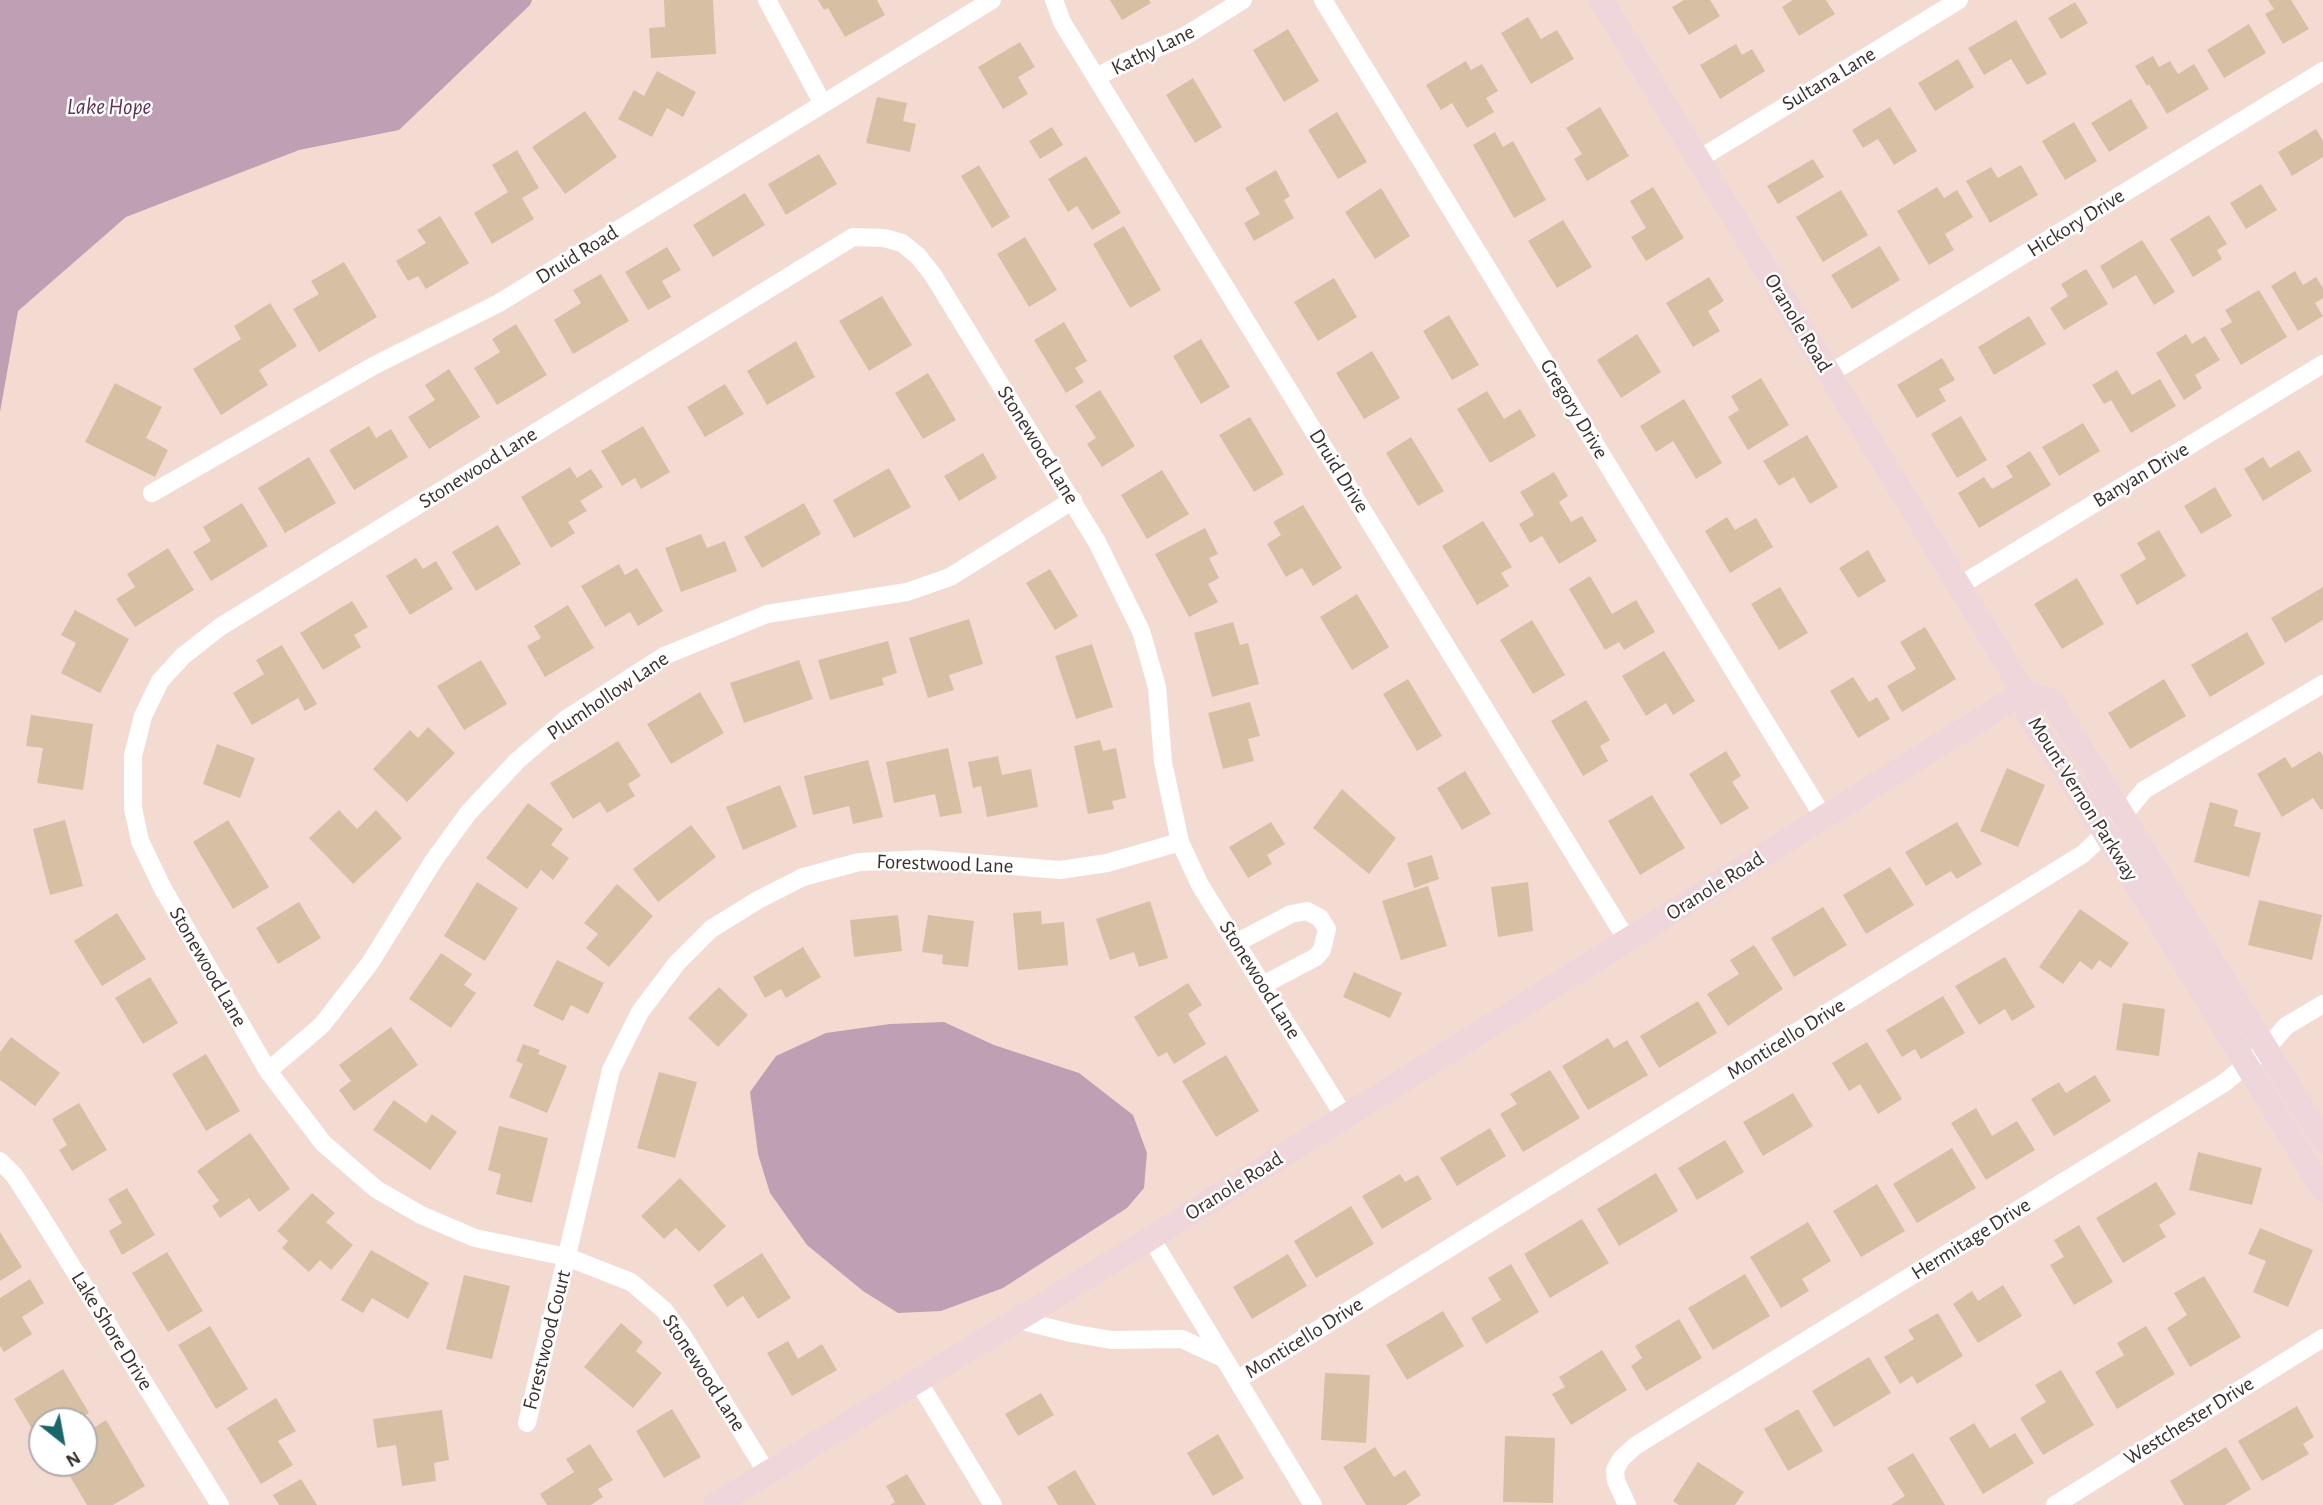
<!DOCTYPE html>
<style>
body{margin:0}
#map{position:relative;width:2323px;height:1505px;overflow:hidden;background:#f4dbd1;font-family:"Alegreya Sans",sans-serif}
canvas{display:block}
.north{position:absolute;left:28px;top:1407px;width:70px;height:70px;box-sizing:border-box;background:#fff;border:2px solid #b0acab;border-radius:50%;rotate:149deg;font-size:19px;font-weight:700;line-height:28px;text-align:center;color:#3a302d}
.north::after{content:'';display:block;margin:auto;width:24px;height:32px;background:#19676b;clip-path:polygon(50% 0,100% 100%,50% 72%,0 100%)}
</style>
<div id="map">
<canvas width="2323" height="1505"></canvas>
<div class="north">N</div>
</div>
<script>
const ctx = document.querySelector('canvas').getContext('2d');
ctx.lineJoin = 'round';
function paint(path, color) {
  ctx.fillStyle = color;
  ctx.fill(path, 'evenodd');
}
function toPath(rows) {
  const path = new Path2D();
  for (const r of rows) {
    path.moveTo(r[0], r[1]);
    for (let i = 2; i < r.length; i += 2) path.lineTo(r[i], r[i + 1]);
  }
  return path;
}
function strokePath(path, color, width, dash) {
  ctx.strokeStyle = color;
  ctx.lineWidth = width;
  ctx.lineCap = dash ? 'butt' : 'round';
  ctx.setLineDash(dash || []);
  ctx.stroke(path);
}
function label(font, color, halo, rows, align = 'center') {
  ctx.font = font + ' "Alegreya Sans",sans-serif';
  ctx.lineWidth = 5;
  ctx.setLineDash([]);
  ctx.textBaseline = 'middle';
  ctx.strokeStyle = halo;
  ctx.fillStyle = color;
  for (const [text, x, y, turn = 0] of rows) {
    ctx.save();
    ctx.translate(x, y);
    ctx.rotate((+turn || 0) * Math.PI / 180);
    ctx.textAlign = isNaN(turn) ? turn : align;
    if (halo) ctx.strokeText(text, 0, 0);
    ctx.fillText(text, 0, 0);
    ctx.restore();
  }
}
paint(toPath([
 [0,0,532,0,530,5,399,130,299,150,126,217,18,311,0,412],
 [944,1022,994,1045,1079,1073,1133,1115,1147,1153,1144,1188,1127,1208,1003,1288,941,1311,898,1313,863,1291,807,1245,770,1193,758,1154,750,1092,776,1056,826,1033,890,1024]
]), '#be9fb3');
paint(toPath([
 [664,0,713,0,716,54,651,58,649,28,665,27],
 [818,0,877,0,885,15,845,37,828,8,824,10],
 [1110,0,1149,0,1151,3,1122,20],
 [1684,0,1710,0,1720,16,1689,35,1672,7],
 [1793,0,1826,0,1835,14,1799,36,1782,7],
 [2268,0,2291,0,2309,29,2283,44,2265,14,2274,9],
 [2075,2,2088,23,2061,39,2048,18],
 [1528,17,1541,39,1557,30,1574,59,1531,84,1501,33],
 [2016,20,2047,74,2027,85,2011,59,1984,75,1968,48],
 [2249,24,2266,53,2224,78,2207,50],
 [1288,29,1319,81,1284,102,1253,50],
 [1020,42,1035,67,1018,77,1028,94,1003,109,978,67],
 [1736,44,1742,55,1752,49,1765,71,1720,99,1700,65],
 [2153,56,2159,67,2170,61,2178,74,2194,64,2209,89,2167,114,2149,84,2147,86,2135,66],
 [1958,59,1974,87,1935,111,1918,83],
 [1466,61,1471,70,1482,64,1498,91,1486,98,1494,112,1467,128,1452,103,1441,110,1426,85],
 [657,71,696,92,683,117,667,108,652,137,618,119,634,90,644,96],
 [1193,78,1222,127,1195,143,1166,95],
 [877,97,907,103,903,121,916,124,910,152,866,143],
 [2131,99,2148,128,2109,152,2091,123],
 [1600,107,1629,156,1587,181,1574,159,1582,154,1566,128],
 [1890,107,1917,151,1894,165,1878,139,1863,148,1852,130],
 [585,111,617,157,565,194,532,147],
 [1337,112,1367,162,1338,179,1308,130],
 [2074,122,2097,161,2065,180,2042,141],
 [1052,127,1063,145,1040,159,1029,141],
 [2316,129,2323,141,2323,157,2292,176,2278,152],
 [1495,132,1503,147,1513,141,1546,200,1514,218,1473,145],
 [517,150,539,188,522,198,534,219,492,244,474,213,508,192,492,165],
 [819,154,837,184,786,215,768,184],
 [1086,156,1121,213,1092,230,1077,206,1068,212,1048,179],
 [1813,159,1824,177,1778,204,1767,186],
 [979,165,1010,217,992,228,961,176],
 [2021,165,2038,195,1990,223,1966,181,1991,167,1998,178],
 [1276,170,1290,196,1284,200,1294,218,1254,241,1244,223,1260,214,1245,188],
 [2261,184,2277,210,2246,229,2230,203],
 [1653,187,1684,238,1646,261,1631,237,1646,228,1630,201],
 [1937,187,1944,198,1957,190,1973,217,1945,234,1954,250,1929,265,1897,211],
 [1381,188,1410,236,1375,259,1345,212],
 [1841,190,1868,235,1823,262,1796,217],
 [745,193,765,225,713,257,693,225],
 [2209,215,2227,244,2217,250,2222,259,2193,277,2170,239],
 [440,216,469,263,426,289,418,276,408,281,396,261,426,243,417,230],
 [1563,220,1592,267,1557,288,1528,241],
 [1124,226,1161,290,1130,308,1093,244],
 [1025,237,1057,290,1029,307,997,254],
 [2142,240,2175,292,2154,305,2136,275,2113,289,2100,266],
 [1880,246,1900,280,1852,309,1831,275],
 [667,247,681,270,662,281,671,297,648,310,625,272],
 [344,262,377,317,319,352,293,309,319,294,311,281],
 [2086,269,2108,304,2064,330,2050,308,2068,296,2061,284],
 [2295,271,2303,285,2316,277,2323,288,2323,298,2315,303,2323,316,2298,331,2271,286],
 [601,274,629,321,573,354,554,320,581,303,573,290],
 [1709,277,1724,301,1708,311,1720,331,1693,347,1666,303],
 [1334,278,1357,317,1318,341,1294,302],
 [2259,290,2287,337,2241,365,2220,329,2232,322,2225,310],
 [882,296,912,345,869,371,839,321],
 [270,303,297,346,259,370,268,385,221,415,193,369,241,339,234,326],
 [1449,315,1479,365,1452,380,1423,331],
 [2029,316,2046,344,1994,375,1978,347],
 [1064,322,1087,361,1075,368,1084,382,1066,393,1034,340],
 [516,324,547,375,497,405,474,368,500,352,492,339],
 [1637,334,1661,372,1621,398,1597,360],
 [2186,334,2192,344,2205,336,2220,360,2195,375,2202,388,2184,400,2156,353],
 [1201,339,1230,387,1201,404,1173,356],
 [796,341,815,377,767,405,747,371],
 [1372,351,1400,398,1364,419,1336,373],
 [1942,358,1955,380,1939,389,1946,401,1917,418,1897,385],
 [449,369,480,417,429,449,408,417,435,400,425,385],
 [2117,370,2132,395,2160,379,2176,406,2131,433,2111,400,2104,404,2092,385],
 [928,373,956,420,923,439,895,393],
 [1761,378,1789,425,1748,450,1728,417,1739,410,1731,396],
 [115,383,162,407,146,438,168,450,155,477,85,442],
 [725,384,744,414,705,437,687,407],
 [1100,390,1135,446,1102,467,1087,444,1096,438,1075,406],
 [1487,391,1504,419,1520,409,1536,436,1490,463,1457,409],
 [1684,399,1722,463,1696,479,1673,441,1656,452,1640,426],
 [1961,416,1987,460,1957,478,1931,434],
 [1250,417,1284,474,1254,492,1219,435],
 [2083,423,2100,451,2059,476,2042,447],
 [369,426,376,438,391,429,408,457,354,490,329,450],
 [643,426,670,472,641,489,635,478,622,486,601,451],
 [1807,435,1838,487,1810,504,1794,477,1779,486,1763,461],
 [1411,437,1444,491,1418,506,1386,453],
 [2299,450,2312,471,2263,501,2244,469,2263,457,2270,468],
 [2030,451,2051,485,1979,528,1958,493,1984,477,1992,489,2013,477,2006,466],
 [983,453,997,478,959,501,944,476],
 [309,457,336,503,285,533,258,488],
 [570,467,577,478,591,469,603,487,580,501,587,511,568,522,575,533,551,548,521,497],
 [889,468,911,507,854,538,833,500],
 [1162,470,1189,514,1147,539,1121,495],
 [1554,472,1568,496,1559,502,1571,522,1582,516,1597,541,1559,564,1542,536,1530,543,1519,524,1534,515,1520,492],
 [2215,487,2232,516,2201,534,2184,506],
 [242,503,268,546,211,581,193,552,211,541,203,527],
 [804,503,821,534,762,568,744,537],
 [1303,505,1342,568,1313,586,1302,568,1286,577,1267,544,1281,535,1273,522],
 [1727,517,1735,530,1756,518,1773,547,1730,573,1705,531],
 [1483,521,1512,567,1501,573,1509,586,1477,605,1442,546],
 [498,525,521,564,476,591,452,552],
 [1205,528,1218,554,1209,558,1219,578,1208,584,1218,602,1189,617,1155,554],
 [2159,530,2186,576,2137,605,2120,575,2146,559,2137,543],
 [701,534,707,548,725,541,737,571,681,592,665,548],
 [168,548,194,590,135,627,116,599,135,587,127,574],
 [1868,550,1886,581,1858,598,1839,568],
 [416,558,423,569,436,561,453,589,410,615,386,576],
 [619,564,625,575,637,568,663,611,638,626,630,612,605,627,581,586],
 [1050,569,1078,616,1055,630,1026,583],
 [1590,576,1612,614,1636,600,1655,632,1624,650,1619,642,1605,650,1569,589],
 [2077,578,2104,624,2062,649,2034,604],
 [1780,587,1808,633,1779,650,1751,604],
 [2323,587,2323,620,2285,643,2271,618],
 [1357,594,1389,647,1352,670,1320,617],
 [352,601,368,627,354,635,361,647,323,670,300,633],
 [568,605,594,648,545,677,527,646,541,638,534,626],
 [75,610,129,639,100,693,61,673,76,643,61,635],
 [969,619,983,664,949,675,954,690,928,698,909,638],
 [1532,620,1565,675,1533,694,1500,640],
 [1233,622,1240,645,1248,643,1259,684,1212,697,1194,633],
 [1925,627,1956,679,1902,712,1887,686,1916,669,1900,642],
 [2247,632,2265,664,2210,697,2191,665],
 [888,641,897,673,882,678,884,685,830,700,818,660],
 [1092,644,1113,707,1076,719,1055,656],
 [282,645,317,704,305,711,298,698,252,725,233,693,264,674,256,660],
 [1664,651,1695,701,1673,715,1666,703,1646,716,1622,676],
 [481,660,507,704,464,730,437,686],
 [799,660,813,699,744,723,730,683],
 [1853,677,1869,702,1877,697,1890,719,1858,738,1830,691],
 [1408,679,1442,736,1417,751,1383,694],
 [2164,679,2186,716,2130,749,2108,713],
 [700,692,724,733,671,764,647,724],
 [1586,700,1610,740,1600,746,1608,761,1583,776,1551,721],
 [1250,702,1260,736,1248,739,1254,761,1223,769,1208,713],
 [31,715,93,724,83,790,37,783,43,748,26,746],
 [428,727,455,753,407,802,373,769,410,730,418,738],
 [1100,740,1103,751,1116,748,1126,798,1112,801,1114,809,1088,814,1074,746],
 [618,741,641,776,628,784,635,796,607,813,600,802,573,819,550,783],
 [217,744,255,758,240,798,203,784],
 [948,748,962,813,940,817,935,794,894,803,886,762],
 [1726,751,1741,776,1732,782,1749,808,1721,825,1689,774],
 [2320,751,2323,756,2323,809,2321,810,2313,798,2282,817,2257,774,2285,757,2292,768],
 [998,756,1002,775,1031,769,1038,807,987,817,981,786,973,788,968,762],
 [868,760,883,817,853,824,849,806,813,815,804,776],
 [2007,768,2045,785,2018,847,1980,831],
 [1465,771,1491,814,1462,830,1437,788],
 [780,785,797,827,743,850,726,807],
 [1342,789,1396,838,1369,874,1313,828],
 [1652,795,1685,848,1640,875,1608,821],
 [2210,802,2238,810,2234,826,2261,833,2249,877,2194,862],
 [528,803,563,829,551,845,569,858,553,880,541,870,527,889,486,858],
 [339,810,357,829,376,810,402,838,353,884,309,838],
 [65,820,83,886,50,895,33,829],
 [228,820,269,887,233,909,193,842],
 [1271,822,1285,844,1267,855,1272,864,1248,878,1229,847],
 [1957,822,1982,864,1957,879,1951,871,1926,886,1905,852],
 [691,825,716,857,658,902,633,869],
 [1432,855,1439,879,1414,888,1407,863],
 [1890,867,1914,905,1866,934,1843,895],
 [477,882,518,908,485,961,444,936],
 [1528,882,1533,931,1498,937,1491,887],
 [617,884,653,916,609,967,586,948,598,934,584,923],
 [1428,886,1447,946,1401,960,1382,901],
 [2259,900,2322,915,2312,960,2248,945],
 [1150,901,1168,958,1139,967,1134,952,1110,960,1096,919],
 [299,902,321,938,278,964,256,928],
 [1823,907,1847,945,1794,977,1771,938],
 [2080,909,2129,943,2111,968,2099,960,2092,970,2080,961,2063,984,2039,967],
 [1041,911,1042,924,1064,922,1068,965,1018,970,1013,913],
 [117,913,146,959,102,986,74,941],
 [898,915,902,951,854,957,850,920],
 [928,915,974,921,968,967,942,964,943,955,922,952],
 [1754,945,1783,989,1728,1026,1707,994,1739,974,1730,960],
 [803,947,821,977,786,998,781,989,765,998,753,977],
 [441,953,472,974,464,985,476,993,451,1028,409,999],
 [2005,957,2035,1007,2012,1021,2005,1009,1979,1025,1955,986],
 [557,960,604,983,588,1014,571,1005,563,1021,533,1006],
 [1354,972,1402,993,1390,1018,1343,997],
 [150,977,178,1023,143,1044,115,998],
 [1188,983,1202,1005,1188,1014,1206,1044,1174,1064,1167,1052,1158,1057,1134,1017],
 [719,987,748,1015,718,1047,688,1018],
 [1943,996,1965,1033,1921,1059,1915,1049,1902,1057,1886,1030],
 [1698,1001,1717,1033,1659,1068,1640,1036],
 [2123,1003,2165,1009,2159,1056,2116,1050],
 [391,1027,418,1065,354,1111,339,1090,351,1081,339,1065],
 [11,1037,60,1073,35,1106,0,1080,0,1052],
 [1608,1038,1614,1048,1627,1040,1648,1075,1588,1110,1562,1066],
 [1867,1042,1902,1099,1878,1114,1860,1084,1849,1091,1832,1063],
 [523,1044,540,1050,538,1054,567,1066,547,1113,509,1097,523,1064,516,1061],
 [206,1054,240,1111,206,1131,172,1074],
 [1226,1055,1259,1111,1216,1137,1182,1081],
 [1550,1070,1580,1118,1523,1152,1500,1114,1517,1104,1510,1094],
 [659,1072,697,1082,675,1158,637,1148],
 [2095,1075,2111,1101,2054,1136,2031,1099,2059,1082,2066,1093],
 [1793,1093,1813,1126,1763,1156,1743,1122],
 [394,1100,426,1123,432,1114,457,1132,430,1170,373,1130],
 [79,1103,107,1150,72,1171,59,1150,67,1145,52,1119],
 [1976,1108,1992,1136,2017,1121,2035,1150,1986,1180,1951,1123],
 [499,1126,548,1138,532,1203,496,1194,501,1174,488,1170],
 [1490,1128,1506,1156,1457,1186,1440,1158],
 [250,1133,290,1189,259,1212,249,1198,220,1218,212,1206,219,1201,197,1171],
 [1725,1140,1744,1172,1697,1200,1678,1168],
 [1952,1148,1976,1188,1917,1223,1893,1184],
 [2198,1152,2262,1168,2252,1205,2189,1190],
 [1656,1173,1678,1211,1619,1246,1597,1209],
 [1400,1174,1405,1182,1418,1175,1432,1199,1382,1229,1362,1196],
 [680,1178,726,1226,699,1252,676,1228,664,1239,641,1216],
 [2156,1182,2176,1214,2159,1225,2166,1237,2123,1263,2096,1218],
 [1877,1184,1905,1231,1861,1257,1833,1211],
 [127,1188,155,1235,122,1255,109,1231,122,1223,108,1199],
 [312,1193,335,1213,326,1222,353,1245,331,1270,320,1260,309,1272,282,1248,288,1241,277,1231],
 [1351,1206,1374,1244,1316,1278,1294,1241],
 [1582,1219,1609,1263,1550,1298,1524,1254],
 [1808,1222,1831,1261,1802,1279,1809,1291,1781,1308,1750,1257],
 [2079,1225,2113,1282,2074,1305,2050,1265,2064,1257,2054,1240],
 [2260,1228,2313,1250,2288,1307,2253,1292,2266,1261,2248,1254],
 [0,1232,22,1267,0,1281],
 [371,1250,429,1283,408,1319,372,1298,363,1313,341,1300],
 [167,1252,203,1311,168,1332,132,1273],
 [762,1253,791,1298,758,1319,743,1296,727,1307,713,1285],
 [1288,1254,1307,1286,1252,1319,1233,1287],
 [1511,1264,1539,1312,1486,1344,1471,1318,1501,1300,1488,1278],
 [1745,1274,1770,1316,1713,1350,1688,1308],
 [464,1275,510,1286,492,1359,446,1349],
 [2204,1276,2241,1337,2190,1367,2167,1328,2187,1315,2174,1293],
 [30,1279,44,1303,22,1317,32,1334,4,1352,0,1346,0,1298],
 [2003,1285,2022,1316,1978,1343,1953,1304,1972,1291,1978,1301],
 [1443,1311,1464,1346,1407,1380,1386,1345],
 [1938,1313,1963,1356,1917,1384,1912,1376,1900,1384,1884,1357,1914,1339,1908,1330],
 [1679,1319,1702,1358,1646,1391,1631,1366,1642,1358,1635,1346],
 [621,1323,643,1342,636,1351,662,1373,633,1408,584,1367],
 [210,1326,248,1389,216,1409,178,1345],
 [2146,1326,2175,1374,2117,1409,2095,1372,2124,1355,2117,1343],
 [788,1341,798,1359,822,1344,837,1370,792,1396,767,1353],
 [1602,1350,1627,1390,1571,1425,1552,1394,1565,1387,1559,1377],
 [1869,1357,1891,1393,1834,1427,1812,1391],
 [63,1369,89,1413,75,1421,42,1421,42,1441,40,1442,14,1399],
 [2061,1370,2094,1425,2043,1455,2020,1418,2046,1402,2035,1385],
 [1325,1373,1370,1375,1366,1443,1321,1440],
 [1041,1393,1054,1415,1018,1436,1005,1414],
 [276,1398,296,1431,278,1441,293,1465,261,1484,227,1428],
 [2297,1406,2314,1437,2303,1444,2309,1454,2262,1481,2238,1441],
 [672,1409,701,1457,664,1478,636,1431],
 [1798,1409,1823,1451,1788,1471,1764,1429],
 [442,1410,449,1460,434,1463,436,1481,402,1486,396,1445,377,1448,373,1419],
 [106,1420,145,1486,113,1505,87,1505,65,1468,73,1463,84,1463,84,1434],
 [1974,1423,1990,1448,2015,1433,2034,1463,1983,1494,1949,1438],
 [1218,1434,1244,1478,1213,1496,1187,1453],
 [1505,1436,1555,1438,1553,1503,1503,1502],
 [590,1444,613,1480,598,1489,603,1497,591,1505,547,1505,540,1494,574,1472,566,1459],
 [1375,1447,1394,1477,1405,1470,1421,1495,1406,1505,1366,1505,1343,1467],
 [2226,1447,2251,1489,2225,1505,2184,1505,2170,1481],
 [1913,1453,1945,1505,1891,1505,1905,1496,1887,1468],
 [1698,1462,1744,1492,1735,1505,1679,1505,1673,1501],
 [1075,1470,1096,1505,1058,1505,1047,1487],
 [907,1474,926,1505,890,1505,895,1502,886,1486],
 [301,1479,317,1505,279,1505,273,1495]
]), '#d6c0a3');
strokePath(toPath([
 [767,0,823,104],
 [1054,0,1062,22,1627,940],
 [1323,0,1824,818],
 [1097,77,1125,62,1185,36,1243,0],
 [1699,159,1959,0],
 [1829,374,2323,71],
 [152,493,375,365,499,303,992,0],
 [1959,586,2323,364],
 [1236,943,1291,914,1307,911,1320,918,1327,929,1322,950,1316,957,1263,985],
 [268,1071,322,1025,370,963,434,860,469,812,518,760,566,719,664,656,767,614,907,592,950,577,1073,500],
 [0,1161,14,1175,38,1212,220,1505],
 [1151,1238,1313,1505],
 [1018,1320,1071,1333,1112,1340,1182,1339,1223,1358],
 [1237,1380,2083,854,2122,817,2144,790,2323,684],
 [918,1381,993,1505],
 [527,1423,611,1070,640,1012,677,963,711,929,758,900,803,877,859,862,926,859,1060,870,1107,863,1180,842],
 [767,1473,683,1336,664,1310,631,1282,567,1257,475,1238,421,1215,376,1189,323,1143,268,1071,162,887,140,841,133,808,133,756,143,716,160,681,183,656,220,627,853,237,884,238,902,243,918,256,933,275,1097,542,1141,631,1157,687,1163,762,1180,842,1200,885,1344,1116],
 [1627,1505,1616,1481,1615,1470,1621,1459,1635,1446,2224,1083,2267,1048,2286,1026,2323,1004],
 [2055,1505,2323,1338]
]), '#fff', 18);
strokePath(toPath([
 [1601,0,2024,692,2029,717,2105,833,2323,1190],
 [2024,692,2052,701,2323,1141],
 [715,1505,1151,1238,2024,692]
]), '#efd6da', 24);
label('21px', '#3a302d', '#fff', [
 ["Kathy Lane",1153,50,-26],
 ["Sultana Lane",1829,79,-31],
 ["Hickory Drive",2076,223,-32],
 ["Druid Road",577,255,-32],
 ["Oranole Road",1798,323,59],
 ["Gregory Drive",1574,409,59],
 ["Stonewood Lane",1038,445,58],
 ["Stonewood Lane",478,468,-32],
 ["Druid Drive",1339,471,58],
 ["Banyan Drive",2141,475,-31],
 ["Plumhollow Lane",608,696,-34],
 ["Mount Vernon Parkway",2083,799,58],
 ["Forestwood Lane",945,864,2],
 ["Oranole Road",1715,886,-32],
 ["Stonewood Lane",208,967,60],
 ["Stonewood Lane",1260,980,58],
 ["Monticello Drive",1786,1039,-32],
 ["Oranole Road",1234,1186,-32],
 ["Hermitage Drive",1971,1239,-32],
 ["Lake Shore Drive",112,1331,58],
 ["Monticello Drive",1304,1338,-32],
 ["Forestwood Court",547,1340,-76],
 ["Stonewood Lane",704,1373,57],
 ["Westchester Drive",2189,1421,-32]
]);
label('italic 23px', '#5f3453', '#fff', [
 ["Lake Hope",109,107]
]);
</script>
